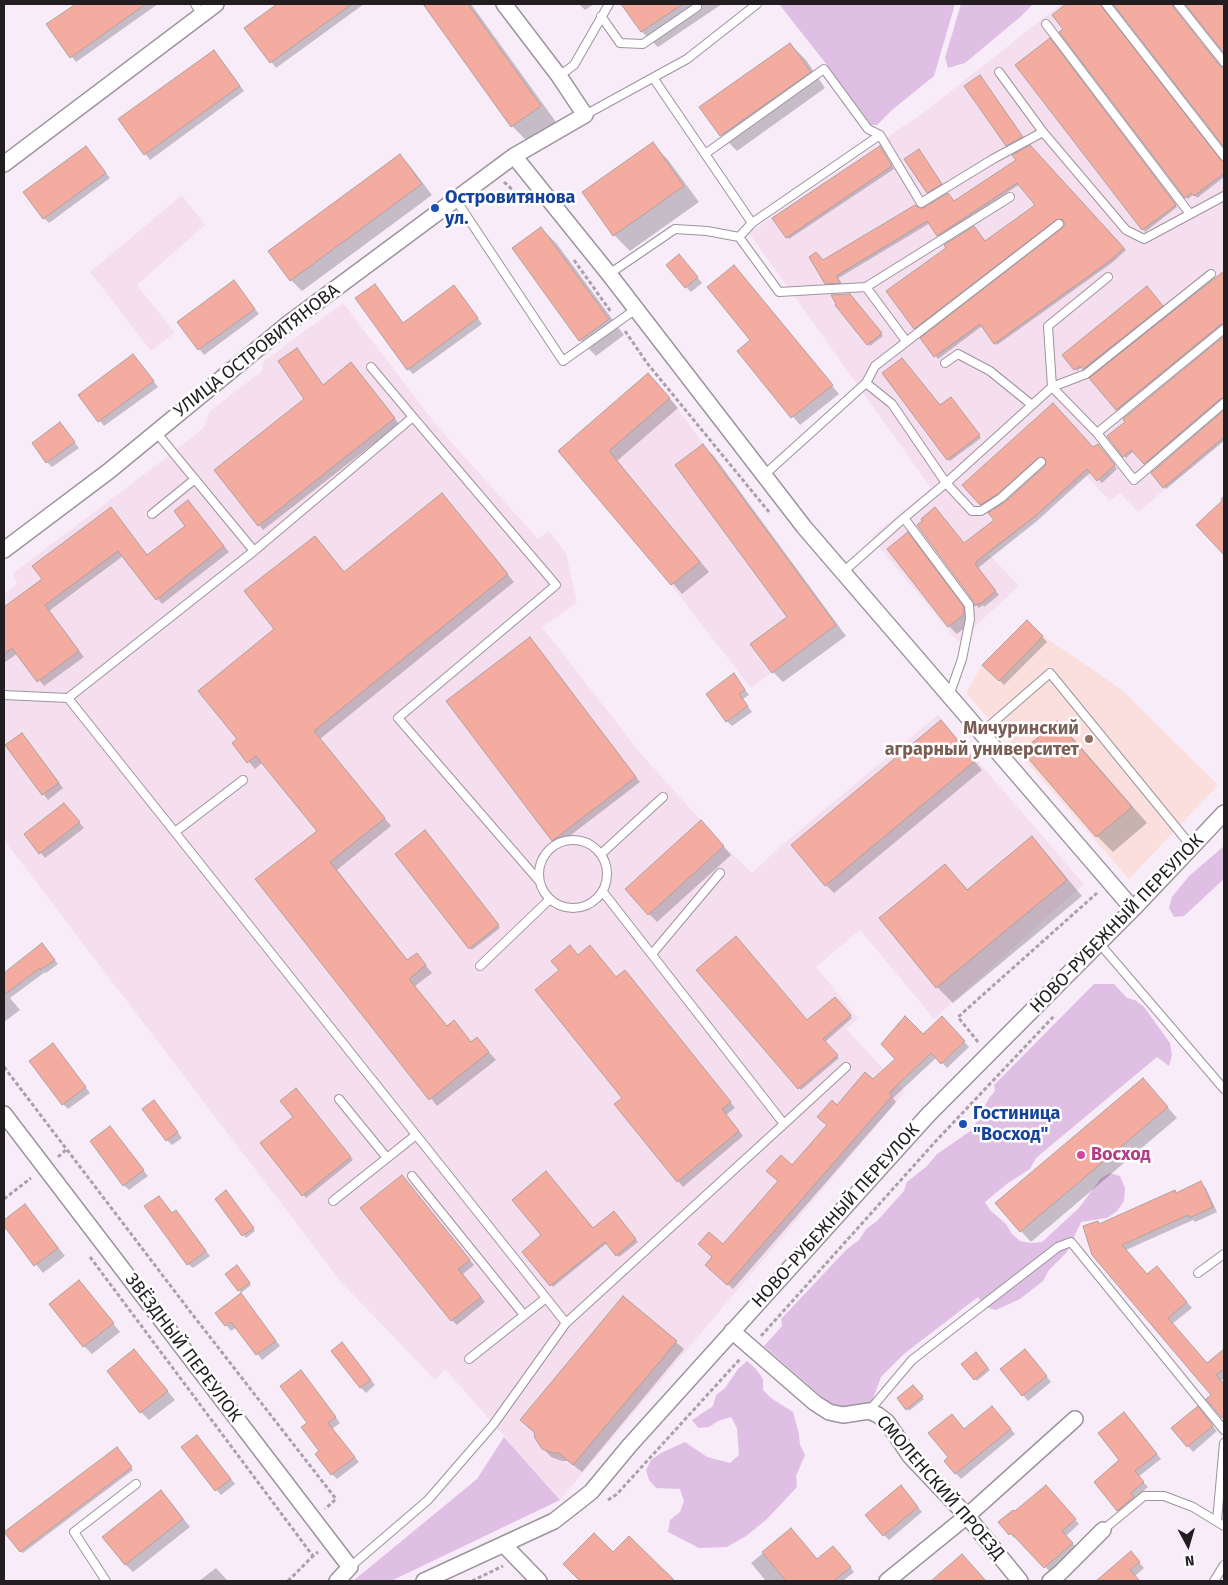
<!DOCTYPE html>
<meta charset="utf-8">
<style>
body{margin:0}
#map{position:relative;width:1228px;height:1585px;overflow:hidden;background:#f8ecf9;font-family:"Fira Sans",sans-serif}
canvas{display:block}
.frame{position:absolute;inset:0;border:5px solid #211d21;pointer-events:none}
.north{position:absolute;left:1163px;top:1520px;width:50px;height:50px;-webkit-text-stroke:4px #fff;paint-order:stroke;rotate:174deg;font-size:14px;font-weight:700;line-height:20px;text-align:center;color:#211d21}
.north::after{content:'';display:block;margin:auto;width:18px;height:22px;background:#211d21;clip-path:polygon(50% 0,100% 100%,50% 72%,0 100%)}
</style>
<div id="map">
<canvas width="1228" height="1585"></canvas>
<div class="frame"></div>
<div class="north">N</div>
</div>
<script>
const ctx = document.querySelector('canvas').getContext('2d');
ctx.lineJoin = 'round';
function paint(path, color) {
  ctx.fillStyle = color;
  ctx.fill(path, 'evenodd');
}
function toPath(rows) {
  const path = new Path2D();
  for (const r of rows) {
    if (r.length === 3) {
      path.moveTo(r[0] + r[2], r[1]);
      path.arc(r[0], r[1], r[2], 0, 2 * Math.PI);
      continue;
    }
    path.moveTo(r[0], r[1]);
    for (let i = 2; i < r.length; i += 2) path.lineTo(r[i], r[i + 1]);
  }
  return path;
}
function strokePath(path, color, width, dash) {
  ctx.strokeStyle = color;
  ctx.lineWidth = width;
  ctx.lineCap = dash ? 'butt' : 'round';
  ctx.setLineDash(dash || []);
  ctx.stroke(path);
}
function label(font, color, halo, rows, align = 'center') {
  ctx.font = font + ' "Fira Sans",sans-serif';
  ctx.lineWidth = 5;
  ctx.setLineDash([]);
  ctx.textBaseline = 'middle';
  ctx.strokeStyle = halo;
  ctx.fillStyle = color;
  for (const [text, x, y, turn = 0] of rows) {
    ctx.save();
    ctx.translate(x, y);
    ctx.rotate((+turn || 0) * Math.PI / 180);
    ctx.textAlign = isNaN(turn) ? turn : align;
    if (halo) ctx.strokeText(text, 0, 0);
    ctx.fillText(text, 0, 0);
    ctx.restore();
  }
}
paint(toPath([
 [1061,4,1224,4,1224,440,1138,512,1120,493,1110,501,1086,476,989,554,1019,586,958,642,871,537,931,488,749,233,927,110],
 [182,195,205,225,137,285,175,333,151,351,90,272],
 [343,303,438,427,538,539,549,531,566,553,577,603,542,627,642,755,724,846,752,873,782,845,938,715,1084,884,934,1019,860,930,816,967,858,1018,846,1029,905,1092,560,1500,445,1369,435,1380,341,1282,4,840,4,594,17,584,13,573,180,447,204,427,210,411,262,371,263,362],
 [648,373,670,398,836,625,751,688,671,585,558,451]
]), '#f5dfee');
paint(toPath([
 [1027,620,1043,636,1121,689,1218,785,1129,879,966,693,982,665]
]), '#fadfdd');
paint(toPath([
 [779,4,955,4,934,76,892,110,877,125,871,125,827,65],
 [961,4,1033,4,1019,18,965,63,948,68,945,58],
 [1224,846,1224,879,1184,916,1174,917,1169,908,1172,897,1189,876],
 [1094,984,1114,984,1127,998,1135,1000,1144,1007,1170,1043,1172,1055,1169,1066,1157,1057,1036,1158,1030,1169,1008,1183,985,1202,990,1210,1006,1224,1012,1234,1020,1241,1031,1243,1042,1242,1079,1208,1101,1178,1110,1173,1120,1176,1125,1188,1124,1201,1117,1211,1107,1218,1081,1222,1067,1252,1049,1270,1043,1281,1020,1299,996,1310,984,1307,978,1297,904,1354,881,1377,871,1404,853,1404,850,1407,830,1404,764,1346,782,1326,781,1319,847,1249,859,1240,866,1229,877,1221,904,1191,907,1182,927,1166,937,1154,972,1130,989,1098,995,1091,994,1085],
 [747,1361,756,1369,763,1379,763,1390,771,1398,793,1412,799,1434,800,1445,805,1455,796,1476,797,1487,766,1520,746,1536,727,1547,699,1548,668,1532,670,1520,680,1512,684,1501,680,1489,656,1488,649,1480,646,1470,651,1460,661,1453,685,1442,707,1457,730,1463,739,1455,737,1428,731,1417,718,1421,709,1427,698,1428,692,1420,713,1406,716,1395,725,1388,738,1369],
 [504,1437,560,1500,391,1581,353,1581,477,1479]
]), '#e0bfe4');
paint(toPath([
 [78,4,158,4,76,62,48,25],
 [279,4,364,4,276,68,246,28],
 [424,4,471,4,556,122,528,142,512,126],
 [579,4,594,4,585,10],
 [623,4,722,4,658,47,642,32],
 [1068,4,1103,4,1102,7,1222,163,1224,162,1224,177,1197,198,1194,194,1188,199,1186,197,1054,15],
 [1115,4,1175,4,1174,7,1175,11,1222,69,1224,68,1224,145],
 [1186,4,1224,4,1224,51],
 [1052,42,1177,207,1145,232,1017,66],
 [790,44,806,60,825,88,737,151,721,135,701,107],
 [219,57,244,91,150,160,119,120],
 [982,79,1024,139,1009,147,1007,145],
 [653,144,668,160,699,202,630,251,614,235,584,193],
 [1030,147,1126,250,1113,262,997,345,982,326,938,359,922,338,1063,229,1066,224,1064,221,1058,221,917,330,915,328,948,248,985,243,1037,205,1020,184,940,237,930,223,837,279,842,285,828,285,826,283,823,261,918,209,954,202,1017,160],
 [86,148,110,178,49,223,44,218],
 [882,150,894,169,789,239,787,237],
 [921,153,943,186,930,194,928,192],
 [399,155,410,166,432,195,302,291,291,280],
 [541,228,557,244,624,335,596,356,580,340],
 [684,261,702,283,691,292,686,287],
 [734,266,839,394,800,425,739,351,752,341],
 [1224,272,1224,326,1119,412,1091,379],
 [234,282,259,314,204,355,179,322],
 [1149,290,1164,308,1086,370,1082,367,1077,371,1075,369],
 [379,291,404,324,459,292,482,324,413,374,408,369],
 [852,297,883,336,870,346,868,344],
 [1224,338,1224,400,1147,465,1134,451,1126,458,1109,437,1127,422,1125,419],
 [301,354,323,386,356,369,399,424,263,530,259,525,306,399],
 [138,361,158,387,104,426,79,396],
 [657,384,678,408,617,461,709,572,682,594,560,451],
 [953,401,981,438,950,461,948,459,941,407],
 [1053,405,1094,449,1102,449,1117,469,1102,483,1091,472,1037,521,978,568,999,595,984,607,983,605,979,608,976,605,965,545,996,521,1005,503,1046,467,1047,460,1041,461,984,508,964,485],
 [1224,412,1224,441,1166,489,1153,473],
 [60,424,79,448,52,467,47,462],
 [703,446,714,456,846,636,783,682,773,672,788,618],
 [1224,495,1224,553,1198,525,1223,502,1220,499],
 [448,502,514,582,320,739,391,826,337,870,408,961,423,962,432,973,415,986,447,1027,454,1022,472,1043,477,1039,496,1060,437,1106,257,879,319,831,263,762,255,769,234,744,239,739,276,629,315,537,345,573],
 [193,507,229,552,162,604,123,556,49,611,84,657,44,686,18,653,4,663,4,608,44,579,111,509,148,556,187,526],
 [908,534,916,542,971,616,971,622,957,634,949,626],
 [1027,621,1047,642,1004,685,984,665],
 [534,644,640,782,558,845,553,840],
 [734,675,749,695,743,699,752,712,732,726,727,721],
 [1057,722,1073,738,1147,823,1113,852,1097,836,1024,751],
 [948,730,982,770,834,893,826,885],
 [26,739,63,788,48,800,6,746],
 [64,804,84,828,45,858,26,834],
 [709,830,731,855,657,922,649,914],
 [427,834,500,928,472,950,470,948],
 [1032,838,1047,854,1082,896,953,1003,937,987,945,865,968,890],
 [46,949,58,964,46,973,45,972,10,998,20,1010,4,1022,4,975,31,955],
 [578,956,616,978,630,976,735,1108,726,1115,743,1136,683,1187,616,1104,624,1098],
 [698,970,808,1022,835,998,852,1018,825,1042,839,1058,801,1090],
 [942,1018,969,1047,947,1068,937,1057,893,1098,896,1102,733,1289,711,1270,723,1246,828,1126,837,1106,873,1081],
 [58,1050,90,1093,68,1109,63,1104],
 [1143,1079,1177,1118,1031,1242,1021,1231],
 [298,1092,353,1160,306,1198,262,1143,295,1117],
 [159,1107,182,1138,172,1145,167,1140],
 [110,1127,148,1176,129,1190,124,1185],
 [407,1182,474,1265,463,1274,485,1302,457,1325,452,1320],
 [1201,1183,1206,1188,1217,1212,1195,1222,1193,1220,1126,1250,1148,1275,1162,1272,1192,1308,1172,1324,1207,1365,1224,1351,1224,1378,1221,1381,1224,1385,1224,1419,1208,1399,1212,1396,1098,1223,1100,1225,1175,1192,1177,1194],
 [228,1194,255,1231,246,1238,217,1199],
 [25,1205,65,1256,43,1273,4,1224,4,1221],
 [173,1215,181,1217,210,1256,193,1268,188,1264],
 [593,1229,627,1229,638,1242,619,1257,607,1243,553,1287,523,1252],
 [239,1269,251,1285,241,1293,227,1274],
 [79,1281,120,1332,92,1354,84,1346],
 [241,1295,280,1346,262,1360,237,1327,231,1331,216,1313],
 [676,1342,684,1349,582,1472,568,1461,562,1461,551,1457,543,1448,535,1433,522,1420],
 [347,1349,375,1385,366,1393,361,1388],
 [134,1351,175,1400,149,1420,141,1412],
 [976,1354,990,1370,977,1381,963,1365],
 [1030,1355,1051,1382,1028,1401,1001,1369],
 [306,1377,340,1423,332,1429,359,1462,337,1479,332,1474,309,1423],
 [913,1386,924,1399,909,1411,899,1398],
 [997,1413,1015,1434,961,1479,945,1461,950,1457,965,1430],
 [1202,1413,1217,1431,1193,1452,1173,1428],
 [1129,1418,1161,1459,1138,1477,1148,1487,1135,1498,1138,1502,1122,1515,1118,1510,1121,1460],
 [202,1442,235,1484,221,1495,182,1448],
 [119,1451,133,1470,23,1553,20,1551],
 [1050,1491,1079,1524,1066,1536,1077,1548,1050,1572,1017,1536,1014,1538,1000,1522],
 [906,1492,922,1512,889,1540,884,1535],
 [169,1500,190,1527,133,1572,125,1564],
 [791,1530,817,1561,838,1552,854,1572,843,1581,766,1581,751,1563],
 [629,1538,673,1581,582,1581,565,1564,613,1554],
 [1131,1553,1144,1568,1135,1576,1139,1581,1098,1581],
 [962,1556,985,1581,933,1581],
 [216,1568,228,1581,199,1581]
]), '#0003');
const building = toPath([
 [76,4,146,4,70,58,46,24,76,4],
 [277,4,352,4,270,63,244,28,277,4],
 [423,4,468,4,541,106,511,127,423,4],
 [621,4,683,4,641,32,621,4],
 [1066,4,1100,4,1102,7,1220,159,1224,162,1224,173,1194,196,1191,193,1185,198,1059,32,1063,29,1052,15,1066,4],
 [1113,4,1172,4,1174,8,1220,66,1224,68,1224,147,1113,4],
 [1185,4,1224,4,1224,53,1185,4],
 [1050,38,1176,205,1142,230,1015,65,1050,38],
 [790,43,811,72,720,136,699,107,790,43],
 [214,50,240,86,144,155,118,119,214,50],
 [980,75,1023,137,1006,146,964,86,980,75],
 [653,142,684,186,613,236,582,192,653,142],
 [1030,145,1124,248,1111,260,994,344,980,324,934,357,920,338,1062,228,1065,224,1062,219,1056,220,914,329,886,291,946,248,944,245,974,226,985,241,1035,205,1017,183,937,236,927,221,836,276,841,283,825,284,809,257,816,252,823,260,915,205,919,208,923,208,948,193,954,201,1016,160,1012,155,1030,145],
 [86,146,106,173,43,219,23,192,86,146],
 [880,146,892,166,786,238,772,218,880,146],
 [919,149,942,184,927,193,904,159,919,149],
 [400,154,422,184,290,281,268,251,400,154],
 [541,227,609,319,579,341,512,248,541,227],
 [679,254,698,277,685,288,666,265,679,254],
 [734,265,833,385,791,418,737,351,750,340,707,287,734,265],
 [1224,271,1224,324,1220,325,1116,410,1089,378,1224,271],
 [234,280,255,309,198,350,177,322,234,280],
 [375,284,403,323,454,285,478,318,407,370,355,298,375,284],
 [1147,286,1163,306,1083,369,1079,366,1074,370,1062,355,1147,286],
 [850,294,882,333,867,345,835,305,836,304,831,295,850,294],
 [1224,336,1224,398,1220,399,1144,464,1131,450,1123,457,1107,436,1125,422,1123,419,1224,336],
 [297,348,323,385,351,362,395,418,258,526,214,470,304,399,278,361,297,348],
 [133,354,154,381,98,422,78,395,133,354],
 [902,358,940,405,951,397,980,435,947,460,882,373,902,358],
 [648,373,670,398,609,451,700,562,671,585,558,451,648,373],
 [1053,403,1093,447,1098,444,1115,465,1097,481,1087,469,1033,518,978,560,975,564,996,591,980,604,978,603,975,606,974,602,917,525,922,521,921,519,935,507,964,543,994,520,988,513,1005,502,1045,466,1046,463,1045,459,1042,457,1038,458,998,494,980,505,962,485,1053,403],
 [1224,410,1224,437,1163,488,1151,473,1224,410],
 [60,422,75,442,46,463,32,443,60,422],
 [703,444,836,625,772,673,750,644,787,617,675,465,703,444],
 [442,493,508,574,314,731,385,818,330,862,407,960,417,953,426,965,409,979,447,1026,454,1020,471,1042,477,1037,489,1052,429,1100,255,879,317,831,256,756,247,763,232,743,237,739,198,691,274,629,244,591,315,536,344,572,442,493],
 [1224,499,1224,555,1196,525,1224,499],
 [188,500,224,546,156,600,118,551,45,605,79,651,37,682,12,648,4,654,4,607,42,579,32,566,111,507,147,555,185,526,174,511,188,500],
 [908,532,964,607,964,614,948,627,887,549,908,532],
 [1027,620,1043,636,999,681,982,665,1027,620],
 [530,637,636,777,552,841,446,701,530,637],
 [734,673,745,690,739,694,748,706,726,722,706,694,734,673],
 [941,720,975,761,825,886,791,845,941,720],
 [1057,721,1132,807,1096,837,1022,751,1057,721],
 [22,733,59,783,42,795,5,745,22,733],
 [64,803,80,822,39,854,24,834,64,803],
 [701,820,724,846,648,915,625,889,701,820],
 [425,830,499,925,469,949,395,854,425,830],
 [1032,836,1067,880,936,988,879,918,945,864,967,890,1032,836],
 [736,936,807,1020,835,997,851,1015,823,1039,838,1055,798,1089,696,970,736,936],
 [42,943,55,960,40,970,40,968,4,995,4,973,42,943],
 [570,945,578,955,590,945,616,977,625,970,731,1102,722,1109,739,1131,677,1182,614,1104,622,1098,535,990,559,970,551,961,570,945],
 [905,1016,923,1034,942,1016,965,1041,941,1064,931,1053,889,1093,892,1096,727,1285,705,1265,712,1257,698,1244,709,1232,723,1244,778,1181,766,1171,781,1155,792,1165,827,1125,817,1117,832,1100,837,1105,865,1072,873,1079,895,1059,881,1044,905,1016],
 [53,1043,86,1087,62,1105,29,1061,53,1043],
 [1143,1078,1168,1107,1020,1232,995,1203,1143,1078],
 [296,1088,351,1157,302,1196,260,1143,293,1117,280,1101,296,1088],
 [154,1100,178,1132,166,1141,142,1109,154,1100],
 [110,1126,144,1170,123,1186,90,1141,110,1126],
 [546,1171,593,1228,614,1211,636,1239,616,1256,605,1242,550,1286,522,1252,541,1235,512,1200,546,1171],
 [402,1175,470,1260,458,1269,481,1297,451,1321,360,1208,402,1175],
 [1201,1181,1213,1207,1189,1218,1188,1215,1122,1245,1147,1274,1157,1266,1187,1302,1168,1318,1207,1363,1224,1349,1224,1369,1216,1375,1224,1384,1224,1416,1222,1418,1206,1399,1211,1395,1092,1255,1083,1226,1098,1221,1099,1224,1175,1190,1176,1193,1201,1181],
 [226,1190,254,1228,242,1236,215,1199,226,1190],
 [159,1196,172,1213,176,1210,206,1251,187,1265,144,1206,159,1196],
 [25,1204,58,1248,34,1266,4,1226,4,1220,25,1204],
 [237,1265,250,1283,238,1291,225,1274,237,1265],
 [79,1280,114,1323,83,1347,49,1304,79,1280],
 [241,1293,276,1341,256,1355,231,1322,225,1326,215,1313,241,1293],
 [623,1296,677,1341,573,1465,559,1453,553,1453,542,1449,535,1438,534,1432,520,1420,623,1296],
 [342,1342,371,1380,360,1388,331,1351,342,1342],
 [134,1349,168,1391,140,1413,107,1371,134,1349],
 [1025,1349,1047,1376,1022,1396,1000,1369,1025,1349],
 [976,1352,988,1368,974,1380,961,1364,976,1352],
 [301,1370,336,1417,328,1423,355,1457,331,1475,315,1454,319,1451,301,1427,307,1423,280,1386,301,1370],
 [913,1385,923,1396,906,1410,897,1398,913,1385],
 [992,1406,1011,1429,955,1474,944,1461,948,1457,928,1433,952,1414,964,1429,992,1406],
 [1198,1406,1213,1426,1187,1447,1171,1428,1198,1406],
 [1124,1412,1157,1454,1135,1471,1144,1482,1131,1493,1134,1497,1117,1511,1094,1482,1119,1460,1098,1433,1124,1412],
 [197,1435,231,1479,215,1491,181,1447,197,1435],
 [117,1447,132,1467,20,1552,4,1532,117,1447],
 [901,1485,918,1507,883,1536,865,1515,901,1485],
 [1046,1485,1076,1519,1062,1531,1073,1543,1044,1568,1011,1533,1009,1535,998,1522,1013,1510,1015,1511,1046,1485],
 [161,1490,183,1519,125,1565,102,1537,161,1490],
 [791,1528,817,1559,833,1546,851,1567,833,1581,786,1581,762,1552,791,1528],
 [594,1533,613,1552,629,1536,675,1581,580,1581,563,1564,594,1533],
 [1131,1551,1140,1562,1130,1570,1140,1581,1096,1581,1131,1551],
 [962,1554,986,1581,931,1581,962,1554]
]);
paint(building, '#f4aca0');
strokePath(building, '#b2a09d', 1);
const lane = toPath([
 [195,4,202,15],
 [1106,4,1224,156],
 [1178,4,1224,62],
 [601,16,620,43,643,44,697,7],
 [1046,24,1190,214],
 [999,72,1043,132],
 [559,76,574,65,609,4],
 [654,79,752,223,739,237],
 [585,115,687,59,757,4],
 [705,154,824,69,868,129,880,135,921,203,993,159,1043,132,1126,230,1144,239,1224,196],
 [456,200,563,361,636,309],
 [752,223,880,135],
 [609,274,675,229,707,231,739,237,779,292,866,287],
 [1108,277,1048,326,1052,387,1086,374,1211,274],
 [906,341,866,287,1010,197],
 [945,363,958,354,990,371,1032,405],
 [866,383,892,404,946,483,1052,387,1097,433,1134,480,1224,403],
 [413,417,556,585,398,718,540,882],
 [156,432,254,551],
 [1097,433,1224,329],
 [763,476,866,383,875,366,1059,224],
 [152,514,195,479],
 [904,518,946,483,972,511,981,511,1001,498,1041,462],
 [843,572,904,518,969,605,970,619,962,659,949,696],
 [4,695,68,698,254,551,413,417,371,367],
 [68,698,566,1323],
 [981,733,1050,673,1192,847],
 [175,832,243,780],
 [573,874,34],
 [601,854,663,797],
 [1099,943,1224,1089],
 [652,954,720,873],
 [480,966,550,899],
 [339,1099,387,1158],
 [784,1124,846,1067],
 [412,1176,524,1315],
 [333,1201,416,1135],
 [1198,1273,1224,1254],
 [469,1359,546,1298],
 [869,1411,912,1360,1058,1247,1071,1242,1224,1430],
 [1217,1521,1224,1443],
 [1103,1530,1144,1496,1164,1496,1193,1507,1224,1526],
 [350,1567,428,1500,493,1425,566,1323,784,1124,603,892],
 [106,1581,74,1532,136,1484],
 [1214,1581,1224,1565]
]);
const street = toPath([
 [514,156,609,274,804,527,1133,909],
 [4,164,216,4],
 [4,550,109,471,289,323,514,156,585,115,559,76,504,4],
 [4,1114,350,1567,337,1581],
 [732,1331,815,1403,829,1412,843,1415,869,1411,878,1415,887,1422,910,1456,967,1516,1020,1581],
 [504,1545,539,1581],
 [424,1581,554,1521,591,1492,630,1445,928,1115,1133,909,1224,813],
 [887,1581,967,1516,1075,1419],
 [1050,1581,1060,1573,1103,1530]
]);
strokePath(lane, '#9d939f', 10);
strokePath(street, '#9d939f', 18);
strokePath(toPath([
 [504,182,529,205],
 [574,260,611,312],
 [625,331,647,363,769,512],
 [978,1042,958,1017,1097,893],
 [4,1067,189,1310,336,1499,325,1509],
 [58,1157,67,1149],
 [4,1199,31,1178],
 [90,1257,313,1556,318,1552],
 [761,1336,935,1142,1054,1016],
 [608,1500,617,1494,740,1359],
 [288,1581,313,1556],
 [472,1581,503,1566]
]), '#aaa1aa', 3, [4, 2.5]);
strokePath(lane, '#fff', 8);
strokePath(street, '#fff', 15);
for (const [x, y, r, color] of [
 [435,208,5,"#1a4fb4"],
 [1089,739,5,"#8d6e63"],
 [963,1124,5,"#1a4fb4"],
 [1081,1155,5,"#d1479c"]
]) {
  const dot = new Path2D();
  dot.arc(x, y, r, 0, 2 * Math.PI);
  ctx.fillStyle = color;
  ctx.fill(dot);
  strokePath(dot, '#fff', 2);
}
label('bold 18px', '#164399', '#fff', [
 ["Островитянова",445,198],
 ["ул.",445,219],
 ["Гостиница",973,1114],
 ["\"Восход\"",973,1135]
], 'left');
label('18px', '#211d21', '#fff', [
 ["УЛИЦА ОСТРОВИТЯНОВА",257,351,-38],
 ["НОВО-РУБЕЖНЫЙ ПЕРЕУЛОК",1117,924,-46],
 ["НОВО-РУБЕЖНЫЙ ПЕРЕУЛОК",836,1216,-48],
 ["ЗВЁЗДНЫЙ ПЕРЕУЛОК",183,1348,53],
 ["СМОЛЕНСКИЙ ПРОЕЗД",940,1488,49]
]);
label('bold 18px', '#785e54', '#fff', [
 ["Мичуринский",1079,729],
 ["аграрный университет",1079,750]
], 'right');
label('bold 18px', '#b23c85', '#fff', [
 ["Восход",1091,1155]
], 'left');
</script>
